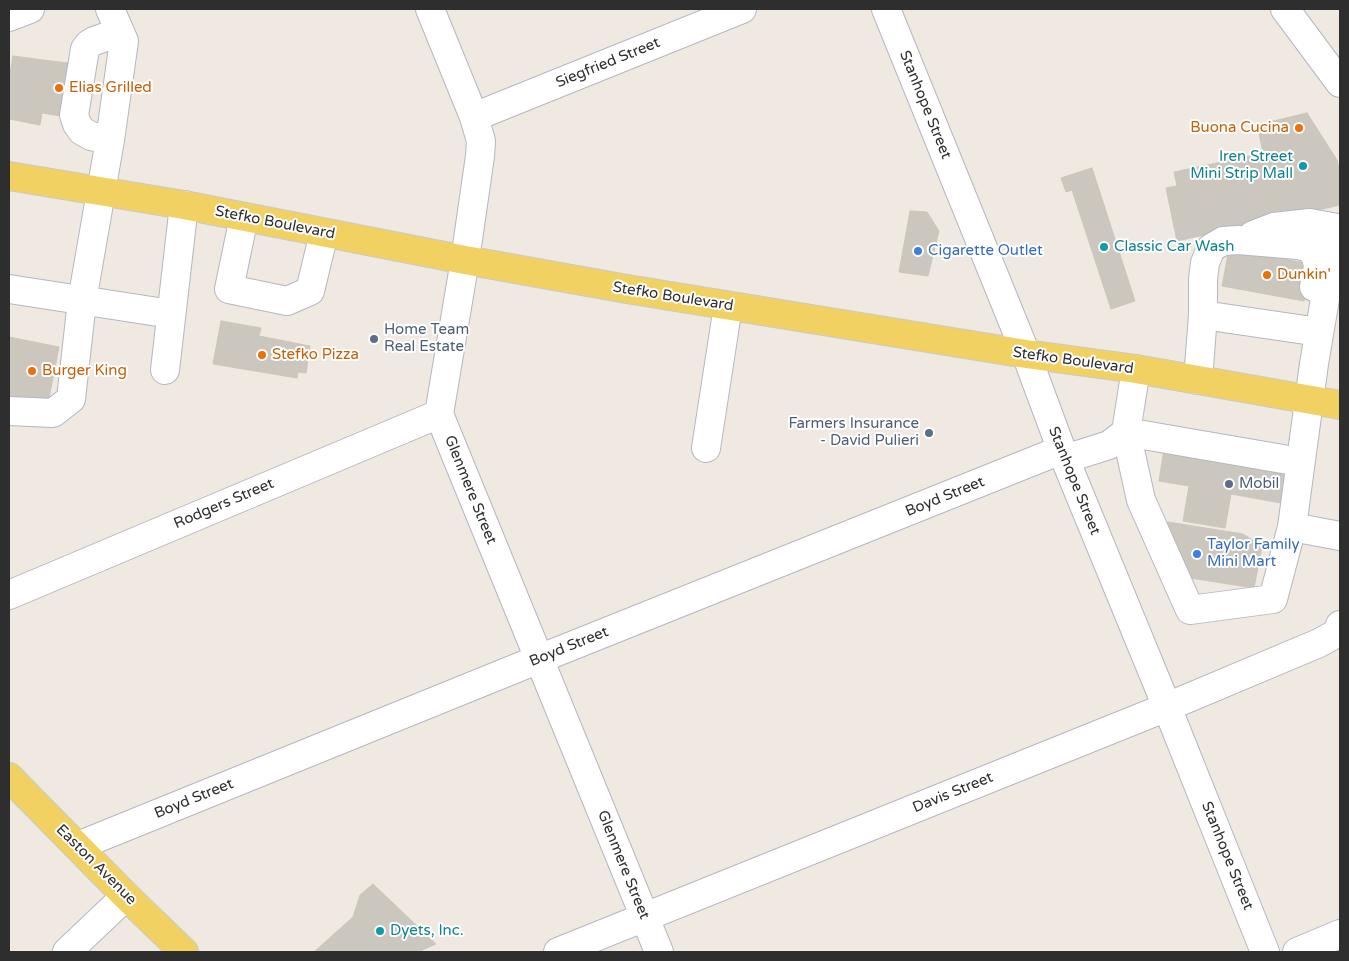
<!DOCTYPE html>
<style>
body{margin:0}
#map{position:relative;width:1349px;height:961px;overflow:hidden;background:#efe9e1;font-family:"Varela Round",sans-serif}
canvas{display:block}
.frame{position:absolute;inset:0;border:10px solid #2e2e2e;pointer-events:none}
</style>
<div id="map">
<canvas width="1349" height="961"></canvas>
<div class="frame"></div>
</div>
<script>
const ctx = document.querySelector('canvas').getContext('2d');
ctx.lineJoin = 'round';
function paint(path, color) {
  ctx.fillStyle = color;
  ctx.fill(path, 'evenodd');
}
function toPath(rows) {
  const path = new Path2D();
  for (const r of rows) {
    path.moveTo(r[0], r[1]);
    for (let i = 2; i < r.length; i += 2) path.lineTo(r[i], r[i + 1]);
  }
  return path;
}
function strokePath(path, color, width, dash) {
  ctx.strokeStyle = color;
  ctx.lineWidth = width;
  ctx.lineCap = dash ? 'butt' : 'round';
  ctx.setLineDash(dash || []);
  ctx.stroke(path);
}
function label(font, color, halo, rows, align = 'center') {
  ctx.font = font + ' "Varela Round",sans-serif';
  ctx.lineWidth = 4;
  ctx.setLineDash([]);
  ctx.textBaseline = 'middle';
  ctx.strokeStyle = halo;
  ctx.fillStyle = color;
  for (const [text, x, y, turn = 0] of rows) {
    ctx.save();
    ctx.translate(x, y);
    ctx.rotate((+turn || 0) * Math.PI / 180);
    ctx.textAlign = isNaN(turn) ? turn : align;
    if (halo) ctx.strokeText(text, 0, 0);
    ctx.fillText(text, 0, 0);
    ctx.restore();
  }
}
const building = toPath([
 [13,56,51,61,40,125,9,119,9,79,13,56],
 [51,61,76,64,67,117,42,113,51,61],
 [1307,113,1337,160,1340,172,1340,205,1278,219,1257,125,1307,113],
 [1264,153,1278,219,1177,241,1166,188,1177,186,1174,172,1264,153],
 [1092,168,1135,301,1111,309,1072,190,1066,192,1061,178,1092,168],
 [910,211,927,212,939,231,928,276,899,272,910,211],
 [1229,249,1311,264,1304,301,1222,286,1229,249],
 [221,321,261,328,259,336,310,346,306,373,298,372,297,378,213,364,221,321],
 [9,337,59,347,48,403,9,396,9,337],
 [1165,443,1287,464,1281,503,1231,494,1225,528,1183,521,1189,486,1159,481,1165,443],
 [1168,522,1243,534,1262,546,1254,588,1184,577,1166,534,1168,522],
 [373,884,436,944,418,952,314,952,353,917,360,895,373,884]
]);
paint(building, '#cbc7bf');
strokePath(building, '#cbc5ba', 1);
const minor = toPath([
 [430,9,474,117,481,141,480,156,465,260,439,414,659,952],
 [886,9,1026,354,1065,459,1167,707,1265,952],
 [1285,9,1340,83],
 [9,17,30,9],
 [474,117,742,9],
 [110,140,124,41,110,9],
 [244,217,229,289,287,301,310,291,324,233],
 [1253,235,1274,227,1310,223,1337,228],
 [9,289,171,314],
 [1203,315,1203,279,1205,263,1211,248,1223,241,1238,240,1298,245,1310,248,1316,257,1318,266,1314,287],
 [1136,369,1126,432,1141,500,1190,610,1273,599,1292,527,1314,364,1337,228,1340,228],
 [165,370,184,205],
 [1198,380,1203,315,1319,332],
 [9,411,53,413,71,399,82,301,110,140,91,136,82,131,77,124,74,115,85,49,89,44,94,41,120,32],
 [706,448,728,306],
 [1065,459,1109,445,1126,432,1300,462],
 [1292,527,1340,536],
 [9,595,439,414],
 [78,846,539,659,1061,450],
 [67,952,126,896],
 [558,952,1167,707,1319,643,1337,633,1340,625],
 [1297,952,1340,934]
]);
const major = toPath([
 [9,176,184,205,465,260,627,289,1026,354,1136,369,1340,405],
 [9,777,126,896,184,952]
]);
strokePath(minor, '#b4b7c1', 30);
strokePath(major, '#c9c9c9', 30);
strokePath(minor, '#fff', 28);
strokePath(major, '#f2d163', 28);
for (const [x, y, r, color] of [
 [59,88,5,"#e8710a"],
 [1299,128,5,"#e8710a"],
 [1303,166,5,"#0f9aa8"],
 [1104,247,5,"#0f9aa8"],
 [918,251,5,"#3f7fe0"],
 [1267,275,5,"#e8710a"],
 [374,339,5,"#5c6f8a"],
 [262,355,5,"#e8710a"],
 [32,371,5,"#e8710a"],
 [929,433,5,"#5c6f8a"],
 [1229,484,5,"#5c6f8a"],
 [1197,554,5,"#3f7fe0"],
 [380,931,5,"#0f9aa8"]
]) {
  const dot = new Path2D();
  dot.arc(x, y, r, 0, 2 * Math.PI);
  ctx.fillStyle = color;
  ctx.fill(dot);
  strokePath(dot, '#fff', 2);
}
label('15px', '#2e2e2e', '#fff', [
 ["Siegfried Street",608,63,-22],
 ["Stanhope Street",925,105,68],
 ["Stefko Boulevard",275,223,11],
 ["Stefko Boulevard",673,297,9],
 ["Stefko Boulevard",1073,361,8],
 ["Stanhope Street",1074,481,68],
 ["Glenmere Street",470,490,68],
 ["Boyd Street",945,497,-22],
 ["Rodgers Street",224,504,-23],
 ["Boyd Street",569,647,-22],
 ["Davis Street",953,793,-22],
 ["Boyd Street",194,799,-22],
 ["Stanhope Street",1227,856,68],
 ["Easton Avenue",96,865,45],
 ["Glenmere Street",623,865,68]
]);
label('15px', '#c56008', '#fff', [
 ["Elias Grilled",69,88],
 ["Buona Cucina",1289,128,"right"],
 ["Dunkin'",1277,275],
 ["Stefko Pizza",272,355],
 ["Burger King",42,371]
], 'left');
label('15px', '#0d838f', '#fff', [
 ["Iren Street",1293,157,"right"],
 ["Mini Strip Mall",1293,174,"right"],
 ["Classic Car Wash",1114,247],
 ["Dyets, Inc.",390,931]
], 'left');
label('15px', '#366cbe', '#fff', [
 ["Cigarette Outlet",928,251],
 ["Taylor Family",1207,545],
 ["Mini Mart",1207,562]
], 'left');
label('15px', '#4e5e75', '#fff', [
 ["Home Team",384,330],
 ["Real Estate",384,347],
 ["Farmers Insurance",919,424,"right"],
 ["- David Pulieri",919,441,"right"],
 ["Mobil",1239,484]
], 'left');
</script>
